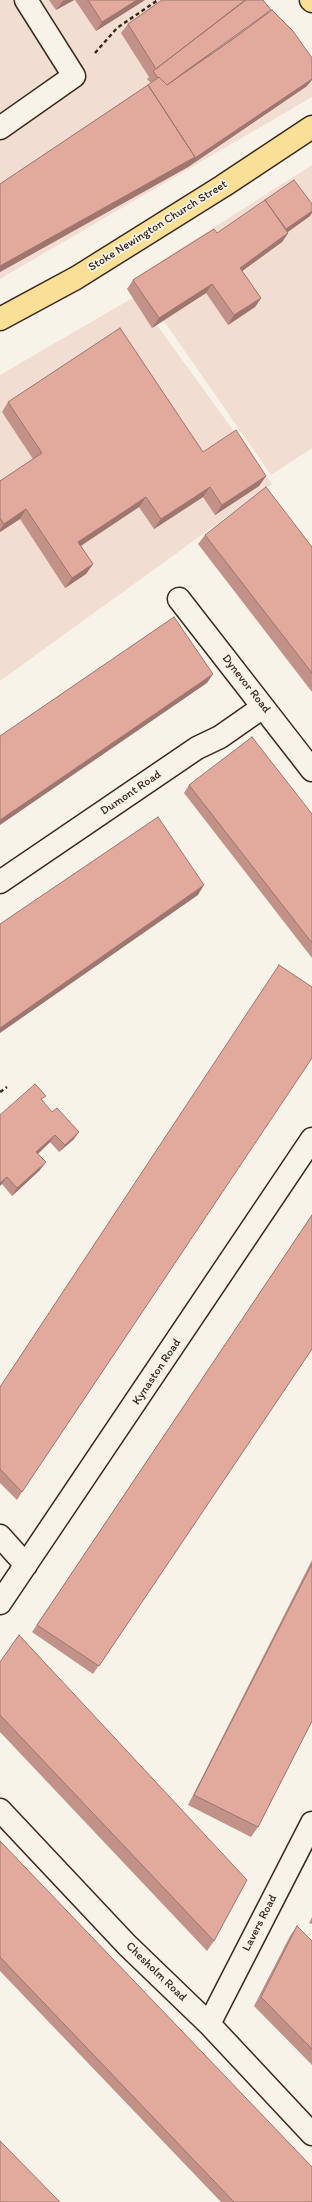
<!DOCTYPE html>
<style>
body{margin:0}
canvas{display:block;background:#f7f3e8}
</style>
<canvas width="312" height="2202"></canvas>
<script>
const ctx = document.querySelector('canvas').getContext('2d');
ctx.lineJoin = 'round';
function paint(path, color) {
  ctx.fillStyle = color;
  ctx.fill(path, 'evenodd');
}
function toPath(rows) {
  const path = new Path2D();
  for (const r of rows) {
    path.moveTo(r[0], r[1]);
    for (let i = 2; i < r.length; i += 2) path.lineTo(r[i], r[i + 1]);
  }
  return path;
}
function strokePath(path, color, width, dash) {
  ctx.strokeStyle = color;
  ctx.lineWidth = width;
  ctx.lineCap = dash ? 'butt' : 'round';
  ctx.setLineDash(dash || []);
  ctx.stroke(path);
}
function label(font, color, halo, rows, align = 'center') {
  ctx.font = font + ' Itim,sans-serif';
  ctx.lineWidth = 3.5;
  ctx.setLineDash([]);
  ctx.textBaseline = 'middle';
  ctx.strokeStyle = halo;
  ctx.fillStyle = color;
  for (const [text, x, y, turn = 0] of rows) {
    ctx.save();
    ctx.translate(x, y);
    ctx.rotate((+turn || 0) * Math.PI / 180);
    ctx.textAlign = isNaN(turn) ? turn : align;
    if (halo) ctx.strokeText(text, 0, 0);
    ctx.fillText(text, 0, 0);
    ctx.restore();
  }
}
paint(toPath([
 [0,0,260,0,312,72,312,97,0,279],
 [312,165,312,448,271,475,134,278],
 [136,296,272,484,0,681,0,375]
]), '#f1ddd2');
const minor = toPath([
 [0,128,74,76,26,0],
 [179,599,312,770],
 [0,882,197,748,220,737,263,707],
 [0,1536,26,1565],
 [0,1603,312,1139],
 [0,1810,127,1945,209,2024,312,2134],
 [209,2024,312,1823]
]);
const major = toPath([
 [0,319,76,278,223,186,312,127]
]);
const highway = toPath([
 [311,0,312,1]
]);
strokePath(minor, '#3b2a1e', 25);
strokePath(major, '#3b2a1e', 25);
strokePath(highway, '#3b2a1e', 25);
strokePath(toPath([
 [95,53,117,28,158,0],
 [0,1092,7,1087]
]), '#3b2a1e', 2.5, [4, 3]);
strokePath(minor, '#f7f3e8', 22);
strokePath(major, '#fadf96', 22);
strokePath(highway, '#fadf96', 22);
paint(toPath([
 [49,0,74,0,56,10],
 [75,0,145,0,96,31],
 [128,24,307,86,188,167,0,272,0,184,151,83,147,79,149,77,121,33],
 [310,216,288,232,288,233,282,242,242,271,261,298,255,307,228,325,206,293,152,328,127,289,133,280,217,233],
 [8,402,203,452,266,476,259,486,215,515,203,497,154,529,139,507,81,546,93,564,86,574,65,588,20,519,0,532,0,481,33,459,2,412],
 [205,535,312,547,312,692,198,544],
 [189,785,312,814,312,958,184,793],
 [42,1101,52,1112,79,1132,73,1140,59,1152,50,1142,38,1154,40,1170,12,1196,2,1184],
 [312,1215,312,1349,93,1674,32,1632],
 [0,1387,22,1492,17,1500,0,1483],
 [312,1560,312,1721,258,1827,251,1837,188,1805],
 [0,1662,214,1941,207,1951,0,1732],
 [0,1841,312,2202,221,2202,0,1971],
 [312,1917,312,1924,309,1923],
 [297,1926,312,1941,312,2065,254,2006,290,1936]
]), '#c29187');
paint(toPath([
 [65,0,74,0,56,10,63,1],
 [137,0,145,0,96,31,102,22],
 [271,11,161,94,166,86],
 [312,79,312,80,307,86,188,167,0,272,0,266],
 [312,211,312,213,310,216,279,238,284,230],
 [288,233,282,242,234,277,240,268],
 [212,284,206,293,152,328,159,318],
 [261,298,255,307,228,325,234,315],
 [266,476,259,486,215,515,222,505],
 [210,487,203,497,154,529,161,519],
 [146,497,139,507,71,552,78,542],
 [26,509,20,519,0,532,0,530,4,524],
 [93,564,86,574,65,588,72,578],
 [213,674,207,683,0,825,0,820],
 [204,885,198,895,0,1033,0,1028],
 [79,1132,73,1140,59,1152,65,1145],
 [55,1135,50,1142,31,1160,36,1152],
 [46,1162,40,1170,12,1196,17,1188],
 [7,1177,2,1184,0,1186,0,1183]
]), '#9e766e');
const building = toPath([
 [88,0,137,0,102,22,88,0],
 [162,0,245,0,156,69,128,24,162,0],
 [246,0,263,0,271,10,190,68,167,85,159,77,158,78,153,71,246,0],
 [272,10,293,31,312,58,312,79,195,158,195,157,148,85,159,77,167,85,233,39,272,10],
 [148,85,195,157,0,266,0,184,148,85],
 [294,180,312,204,312,211,286,229,265,200,294,180],
 [265,200,288,233,240,268,261,298,234,315,212,284,159,318,133,280,214,229,217,233,265,200],
 [120,328,203,452,236,430,266,476,222,505,210,487,161,519,146,497,78,542,93,564,72,578,26,509,4,524,0,518,0,481,42,453,8,402,120,328],
 [266,487,312,547,312,673,205,535,266,487],
 [174,617,213,674,0,820,0,736,174,617],
 [252,737,312,814,312,943,189,785,252,737],
 [158,817,204,885,0,1028,0,924,158,817],
 [279,965,312,987,312,1058,22,1492,0,1469,0,1387,279,965],
 [35,1084,46,1096,41,1099,52,1112,57,1108,79,1132,65,1145,55,1135,36,1152,46,1162,17,1188,7,1177,0,1183,0,1115,35,1084],
 [312,1215,312,1349,99,1666,37,1625,312,1215],
 [312,1564,312,1721,258,1827,194,1795,312,1564],
 [19,1635,247,1880,214,1941,0,1715,0,1662,19,1635],
 [0,1841,312,2167,312,2202,234,2202,0,1957,0,1841],
 [297,1926,312,1941,312,2049,261,1997,297,1926],
 [0,2141,60,2202,0,2202,0,2141]
]);
paint(building, '#e2a99d');
strokePath(building, '#9e766e', 1);
label('12px', '#3b2a1e', '#f7f3e8', [
 ["Stoke Newington Church Street",158,226,-32],
 ["Dynevor Road",246,684,52],
 ["Dumont Road",131,793,-34],
 ["Kynaston Road",157,1372,-56],
 ["Lavers Road",260,1923,-63],
 ["Chesholm Road",156,1972,44]
]);
</script>
